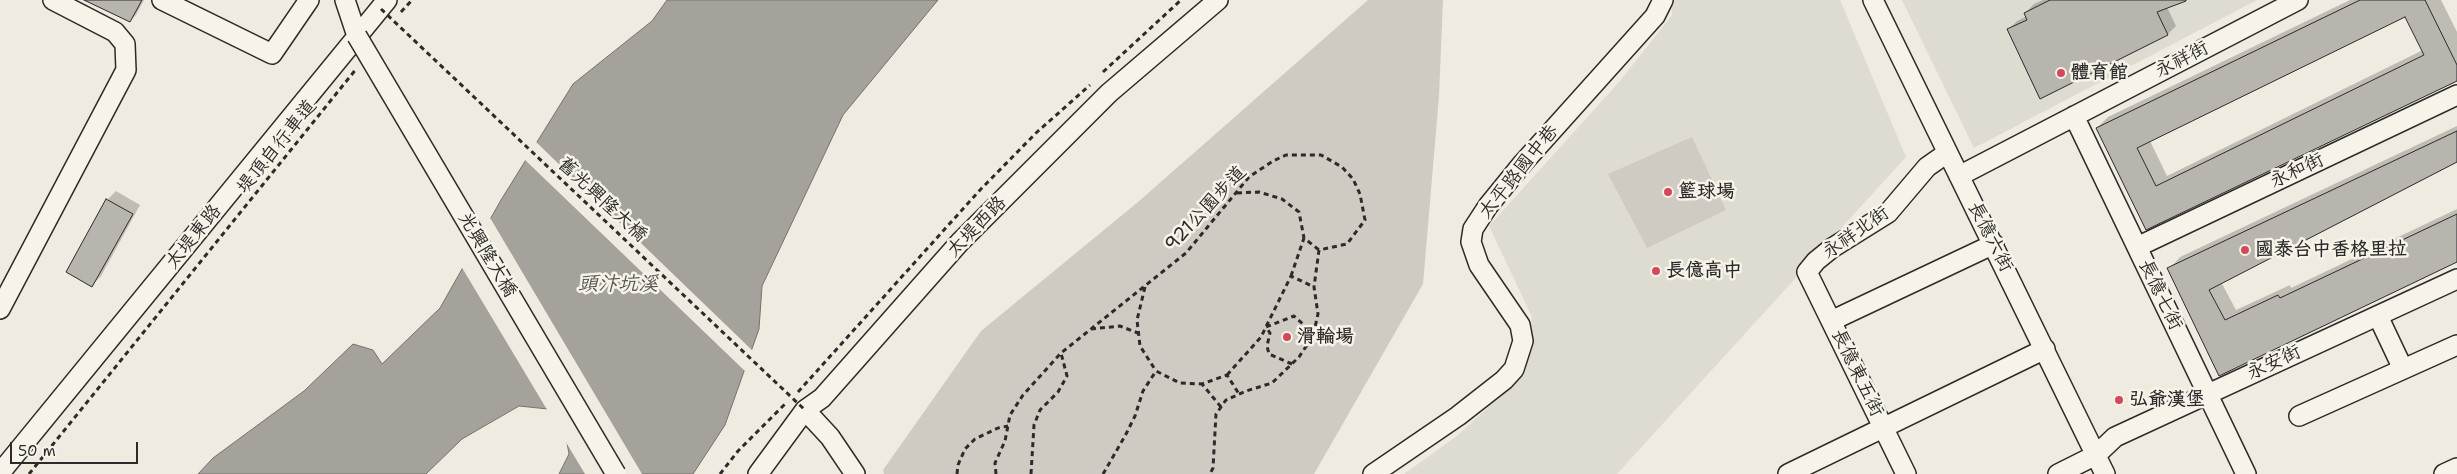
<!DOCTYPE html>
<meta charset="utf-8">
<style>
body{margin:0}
#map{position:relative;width:2457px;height:474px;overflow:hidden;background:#efebe0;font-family:"Shantell Sans",sans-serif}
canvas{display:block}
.scale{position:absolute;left:10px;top:442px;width:128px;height:22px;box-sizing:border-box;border:2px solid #2b2b2b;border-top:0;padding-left:6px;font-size:15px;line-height:18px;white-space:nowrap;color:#2b2b2b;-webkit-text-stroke:4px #f7f3e8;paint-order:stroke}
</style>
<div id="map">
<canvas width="2457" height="474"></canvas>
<div class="scale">50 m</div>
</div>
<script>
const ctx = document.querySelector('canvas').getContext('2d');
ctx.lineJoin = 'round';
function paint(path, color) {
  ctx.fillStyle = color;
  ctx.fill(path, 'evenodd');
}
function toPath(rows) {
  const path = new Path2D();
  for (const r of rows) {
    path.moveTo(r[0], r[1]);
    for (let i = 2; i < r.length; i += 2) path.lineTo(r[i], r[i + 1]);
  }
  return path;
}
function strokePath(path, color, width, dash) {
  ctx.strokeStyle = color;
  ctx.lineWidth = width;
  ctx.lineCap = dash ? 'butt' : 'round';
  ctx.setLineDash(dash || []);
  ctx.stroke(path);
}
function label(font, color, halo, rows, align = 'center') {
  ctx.font = font + ' "Shantell Sans","LXGW WenKai TC",sans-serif';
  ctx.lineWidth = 5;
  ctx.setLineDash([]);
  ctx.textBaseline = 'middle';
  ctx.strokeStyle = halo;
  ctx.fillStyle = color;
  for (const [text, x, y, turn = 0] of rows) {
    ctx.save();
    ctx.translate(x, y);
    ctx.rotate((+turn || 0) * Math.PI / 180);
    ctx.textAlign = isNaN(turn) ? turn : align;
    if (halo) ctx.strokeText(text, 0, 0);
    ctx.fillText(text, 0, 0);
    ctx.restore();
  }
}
paint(toPath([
 [1672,0,1840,0,1906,157,1617,474,1404,474,1457,436,1525,373,1532,317,1489,226,1620,81,1672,15],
 [1902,0,2257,0,1974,148]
]), '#dedbd1');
paint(toPath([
 [1368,0,1443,0,1439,96,1423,284,1314,474,884,474,883,470,981,331,1138,202],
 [1692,137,1726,210,1647,248,1608,174]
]), '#cfcbc2');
const water = toPath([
 [667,0,938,0,843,115,762,286,759,329,725,425,693,474,559,474,569,454,563,420,548,409,519,406,462,439,426,474,198,474,213,458,304,391,353,344,373,350,382,364,440,308,501,200,573,84,652,21,667,0]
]);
paint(water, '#a4a29a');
strokePath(water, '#74726e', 1);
paint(toPath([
 [535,141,754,352,746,372,524,159],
 [489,216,642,474,585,474,564,439,561,422,549,413,461,266]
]), '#efebe0');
paint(toPath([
 [88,0,144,0,136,15,130,21],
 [2043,0,2172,0,2166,5,2176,26,2168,34,2041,98,2008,30,2017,21,2027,16,2025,13,2034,4],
 [2350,0,2441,0,2457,32,2457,79,2146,229,2097,128,2108,117],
 [2406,15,2423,50,2167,176,2150,141],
 [2457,126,2457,160,2221,282,2236,310,2290,285,2291,288,2457,209,2457,261,2220,374,2169,269,2180,257],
 [116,191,140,205,101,276,92,285,107,200]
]), '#0003');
const building = toPath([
 [84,0,142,0,130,22,84,0],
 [2050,0,2186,0,2186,1,2157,12,2168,35,2040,99,2007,29,2027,20,2024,13,2050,0],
 [2360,0,2425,0,2457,65,2457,81,2146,230,2096,128,2360,0],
 [2405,17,2424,55,2156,186,2137,148,2405,17],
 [2457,131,2457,162,2209,290,2225,320,2278,295,2280,298,2457,214,2457,262,2219,376,2167,268,2457,131],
 [106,199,133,214,92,287,66,272,106,199]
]);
paint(building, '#b8b5ae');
strokePath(building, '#2b2b2b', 1);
const minor = toPath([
 [162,0,272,54,309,0],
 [345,0,357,36],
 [1873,0,2105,474],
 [2074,116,2246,474],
 [1959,176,2298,0],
 [2137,247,2457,95],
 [0,309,126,70,125,44,115,32,53,0],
 [2378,316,2403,369],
 [1831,321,1994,244],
 [805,410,830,437,855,474],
 [2299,416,2457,345],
 [0,473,387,0],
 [758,474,805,410,822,398,960,242,1109,93,1218,0],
 [1373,474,1458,416,1504,380,1514,369,1523,341,1520,325,1479,265,1471,242,1473,229,1488,206,1523,163,1655,16,1663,0],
 [1788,474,2045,349],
 [1906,474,1807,272,1816,261,1832,248,1888,213,1927,167,1947,153],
 [2058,474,2096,455,2115,437,2457,279],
 [2444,474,2457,468]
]);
strokePath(minor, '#2b2b2b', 22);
strokePath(toPath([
 [401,12,412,0],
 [1103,72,1181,0],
 [1237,193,1259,192,1282,199,1299,212,1304,238],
 [1291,276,1304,238,1319,250],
 [1145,287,1137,320,1140,346,1156,371],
 [1091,329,1120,326,1138,333],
 [1292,364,1269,354,1267,346,1270,333,1266,327,1294,316,1303,324,1306,345],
 [1227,375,1261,337,1291,276,1314,287],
 [798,392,980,190,1036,133,1090,85],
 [1221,407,1202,384,1227,375,1239,394],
 [29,474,357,68],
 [720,474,738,451,786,403],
 [957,474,958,465,965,449,975,439,998,428,1008,426],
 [996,474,995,463,1005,441,1010,415,1023,395,1061,353,1186,253,1249,177,1273,161,1286,155,1321,155,1342,167,1353,179,1360,194,1365,220,1347,244,1319,250,1314,287,1318,314,1313,336,1299,357,1272,383,1246,391,1226,400,1216,414,1213,468,1210,474],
 [1031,474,1034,425,1040,410,1058,392,1067,376,1061,353],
 [1103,474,1125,436,1135,416,1143,391,1156,371,1180,383,1202,384]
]), '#2b2b2b', 3, [5, 4]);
strokePath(minor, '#f7f3e8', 19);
const minorBridge = toPath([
 [357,36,616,474]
]);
strokePath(minorBridge, '#2b2b2b', 22, []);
strokePath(toPath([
 [381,9,805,410]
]), '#2b2b2b', 3, [5, 4]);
strokePath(minorBridge, '#f7f3e8', 19);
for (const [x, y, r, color] of [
 [2061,73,5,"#d1495b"],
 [1668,192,5,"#d1495b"],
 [2245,250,5,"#d1495b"],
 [1656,271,5,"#d1495b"],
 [1287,337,5,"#d1495b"],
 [2119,400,5,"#d1495b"]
]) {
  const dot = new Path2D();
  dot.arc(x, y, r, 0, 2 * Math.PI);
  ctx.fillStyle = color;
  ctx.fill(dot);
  strokePath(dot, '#f7f3e8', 2);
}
label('19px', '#2b2b2b', '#f7f3e8', [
 ["永祥街",2182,60,-27],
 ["堤頂自行車道",277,147,-51],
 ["永和街",2297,171,-25],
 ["太平路國中巷",1519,172,-51],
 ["舊光興隆大橋",602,200,43],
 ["921公園步道",1206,209,-47],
 ["太堤西路",977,227,-46],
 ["永祥北街",1856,233,-35],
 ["太堤東路",194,237,-51],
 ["長億六街",1990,237,63],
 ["光興隆大橋",487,255,59],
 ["長億七街",2160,295,64],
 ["永安街",2274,363,-25],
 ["長億東五街",1857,373,64]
]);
label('bold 19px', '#2b2b2b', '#f7f3e8', [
 ["體育館",2071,73],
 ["籃球場",1678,192],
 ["國泰台中香格里拉",2255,250],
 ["長億高中",1666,271],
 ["滑輪場",1297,337],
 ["弘爺漢堡",2129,400]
], 'left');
label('italic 20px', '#555552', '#f7f3e8', [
 ["頭汴坑溪",618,285]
]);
</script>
